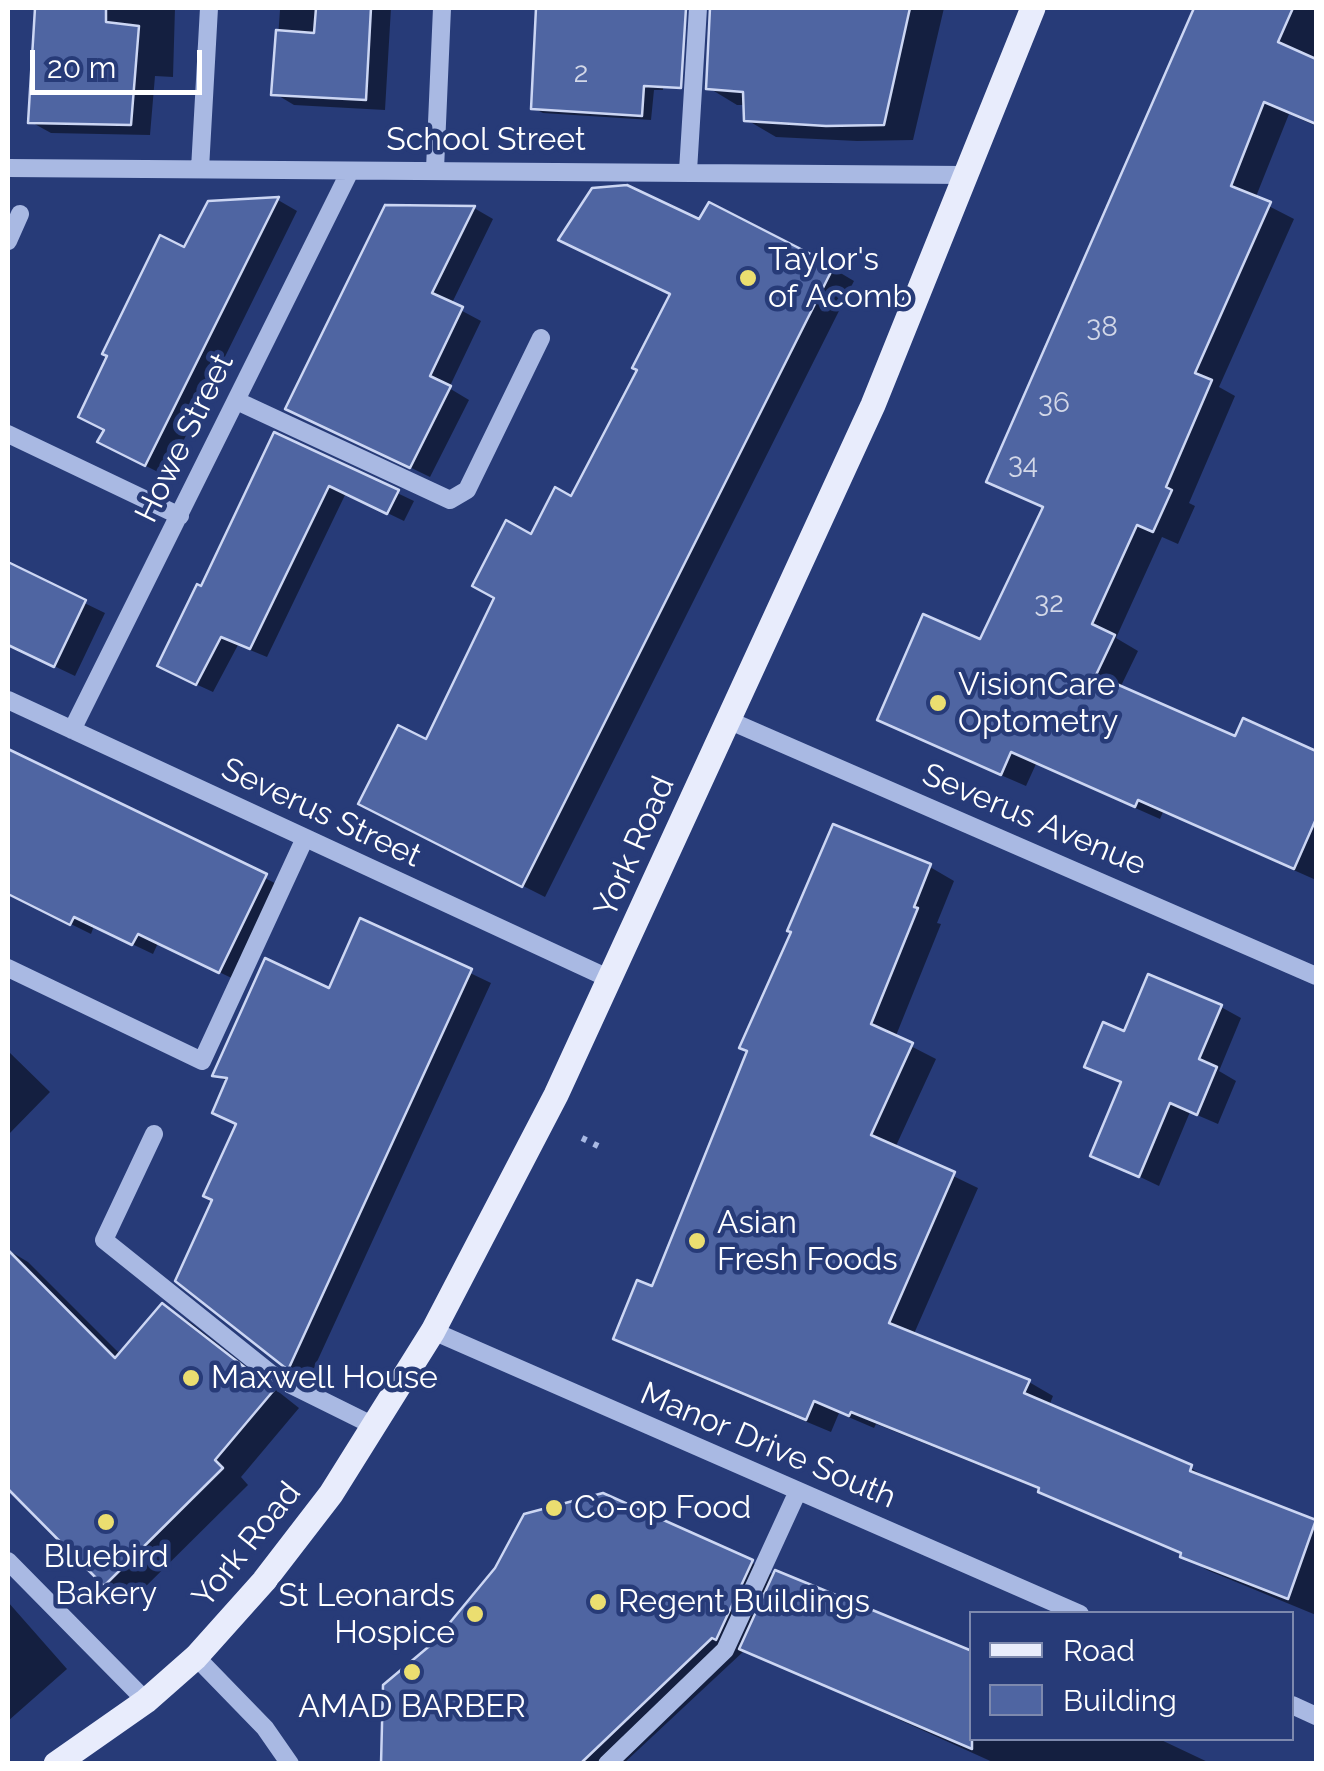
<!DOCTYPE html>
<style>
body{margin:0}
#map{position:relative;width:1324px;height:1771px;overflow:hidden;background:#273b78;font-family:Raleway,sans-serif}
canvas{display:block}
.frame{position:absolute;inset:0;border:10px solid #fff;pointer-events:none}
.legend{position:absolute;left:969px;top:1611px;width:325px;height:130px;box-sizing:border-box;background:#273b78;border:2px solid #7d89ae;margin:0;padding:12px 18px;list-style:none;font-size:30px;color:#fff}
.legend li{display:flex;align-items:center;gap:20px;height:50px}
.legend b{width:50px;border:2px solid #7d89ae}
.scale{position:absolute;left:30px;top:50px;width:172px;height:45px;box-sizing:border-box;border:5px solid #fff;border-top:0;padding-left:12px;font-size:30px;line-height:35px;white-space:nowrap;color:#fff;-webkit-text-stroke:8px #273b78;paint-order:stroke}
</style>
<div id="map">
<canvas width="1324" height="1771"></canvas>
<div class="frame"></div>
<ul class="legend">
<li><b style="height:12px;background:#e8ecfc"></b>Road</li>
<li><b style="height:28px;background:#4f65a2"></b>Building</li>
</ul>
<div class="scale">20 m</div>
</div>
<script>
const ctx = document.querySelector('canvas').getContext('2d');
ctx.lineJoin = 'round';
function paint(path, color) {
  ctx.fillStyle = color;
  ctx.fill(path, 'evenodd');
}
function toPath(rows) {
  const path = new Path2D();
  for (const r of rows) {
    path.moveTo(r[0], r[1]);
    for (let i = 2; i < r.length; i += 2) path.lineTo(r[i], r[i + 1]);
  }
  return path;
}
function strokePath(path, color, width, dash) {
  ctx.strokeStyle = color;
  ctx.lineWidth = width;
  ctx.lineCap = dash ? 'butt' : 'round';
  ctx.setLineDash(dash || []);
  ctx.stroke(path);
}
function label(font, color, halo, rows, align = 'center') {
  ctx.font = font + ' Raleway,sans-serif';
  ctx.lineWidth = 9;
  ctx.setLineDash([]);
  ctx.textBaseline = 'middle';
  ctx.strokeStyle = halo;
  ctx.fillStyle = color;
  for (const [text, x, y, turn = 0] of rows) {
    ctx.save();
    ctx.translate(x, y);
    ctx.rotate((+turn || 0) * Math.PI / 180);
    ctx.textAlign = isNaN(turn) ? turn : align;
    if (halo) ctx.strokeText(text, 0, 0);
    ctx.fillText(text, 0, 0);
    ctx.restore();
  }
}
paint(toPath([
 [38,8,175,8,173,77,155,76,150,135,51,133,31,122],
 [272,8,391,8,385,110,294,105,274,93,280,10],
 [538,8,667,8,663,90,654,90,651,120,543,113,533,108],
 [725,8,944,8,913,140,857,141,776,137,747,120,746,105,737,105,709,88],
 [1197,8,1316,8,1316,126,1289,114,1255,199,1294,219,1219,387,1235,396,1189,503,1195,506,1178,544,1162,537,1116,638,1138,651,1120,688,1236,739,1244,721,1316,753,1316,880,1163,812,1160,819,1036,764,1026,786,904,733,880,719,981,643,1045,509,989,480],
 [278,200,297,211,166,476,120,453,106,430,209,203],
 [386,208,474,208,493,219,451,305,481,321,449,388,469,400,430,477,288,408],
 [700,223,832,268,854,281,545,897,383,815,427,743,496,598,533,537,572,499,640,369],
 [275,435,414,501,404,521,346,493,267,657,238,645,213,692,176,675,202,590],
 [8,566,105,613,75,676,8,644],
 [8,752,285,888,240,982,158,943,153,954,94,926,91,934,8,893],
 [834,827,930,867,954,881,937,923,941,924,895,1038,936,1059,895,1148,978,1188,913,1336,1029,1382,1053,1396,1049,1406,1191,1468,1215,1483,1316,1523,1316,1615,1207,1570,1183,1555,1065,1504,1041,1490,876,1424,874,1428,839,1413,831,1432,640,1352,616,1338,653,1289],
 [361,921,491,983,309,1379,290,1368,178,1280,215,1200,238,1125,228,1082,215,1074,330,991],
 [1221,1007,1241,1018,1219,1071,1236,1081,1218,1124,1190,1112,1159,1186,1094,1155,1123,1084,1087,1066,1126,1035],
 [8,1051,50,1092,8,1135],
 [8,1250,28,1262,121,1355,163,1306,190,1322,299,1408,241,1477,248,1485,132,1600,105,1584,8,1485],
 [751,1562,775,1576,972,1738,1157,1738,1212,1764,997,1764,745,1650,623,1764,385,1764],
 [8,1602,67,1669,8,1721]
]), '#0007');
const building = toPath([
 [35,8,106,8,106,22,139,26,131,125,28,123,35,8],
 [316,8,371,8,366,100,271,95,276,30,314,33,316,8],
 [536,8,686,8,681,88,644,86,642,116,531,109,536,8],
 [710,8,910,8,884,125,826,126,744,121,743,92,706,89,710,8],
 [1194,8,1293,8,1278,42,1316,59,1316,124,1264,102,1231,186,1271,202,1195,373,1212,380,1166,487,1172,490,1153,532,1137,525,1092,624,1115,635,1096,675,1235,736,1243,718,1316,751,1316,819,1294,869,1138,800,1135,807,1011,752,1001,775,877,720,923,614,980,639,1043,507,986,482,1194,8],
 [627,185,699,219,709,202,834,266,522,887,358,804,398,725,426,739,494,598,472,586,506,520,531,534,555,487,571,496,637,370,632,368,670,294,558,240,592,188,627,185],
 [279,197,145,466,97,442,104,430,78,417,107,356,102,354,160,235,184,247,208,201,279,197],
 [385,205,475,206,432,293,463,307,430,376,451,386,410,468,285,409,385,205],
 [274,432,399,490,387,514,329,486,250,649,221,637,196,685,157,666,197,584,201,586,274,432],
 [8,562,86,600,54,667,8,645,8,562],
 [8,749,267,874,219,973,138,934,132,945,74,917,70,925,8,894,8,749],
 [833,824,931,864,914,907,918,908,871,1024,913,1043,871,1135,955,1172,889,1323,1030,1380,1024,1393,1192,1465,1190,1471,1316,1520,1288,1599,1180,1557,1181,1553,1038,1492,1039,1488,851,1412,849,1416,814,1401,806,1420,613,1339,637,1280,652,1286,747,1051,739,1048,791,932,787,931,833,824],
 [360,918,472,969,288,1370,175,1281,212,1200,203,1196,236,1124,212,1113,227,1078,212,1076,265,958,329,988,360,918],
 [1148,974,1222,1005,1199,1059,1217,1067,1197,1115,1170,1103,1139,1177,1090,1156,1121,1082,1084,1067,1103,1022,1124,1031,1148,974],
 [8,1250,115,1358,162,1303,274,1390,215,1460,223,1468,104,1586,8,1489,8,1250],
 [603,1493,753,1560,716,1640,712,1638,580,1764,381,1764,383,1685,433,1643,495,1568,524,1514,603,1493],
 [775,1570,972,1651,972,1749,739,1649,775,1570]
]);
paint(building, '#4f65a2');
strokePath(building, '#ccd6f3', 2.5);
strokePath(toPath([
 [582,1138,600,1147]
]), '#a9b9e3', 6, [5, 8]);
strokePath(toPath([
 [8,168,965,175],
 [200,169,209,8],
 [435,169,442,8],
 [688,171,698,8],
 [8,241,20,214],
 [237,401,450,500,467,490,541,338],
 [8,434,180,516],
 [8,700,610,979],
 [728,720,1316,976],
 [72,730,350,171],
 [8,968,202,1061,305,838],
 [154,1134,104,1240,275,1377,372,1425],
 [433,1331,1080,1614],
 [8,1561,146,1701],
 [196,1657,265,1728,290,1764],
 [1292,1705,1316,1716],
 [607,1764,725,1650,798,1491]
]), '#a9b9e3', 18);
strokePath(toPath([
 [56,1764,146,1701,196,1657,264,1581,331,1494,433,1331,556,1095,873,405,1033,8]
]), '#e8ecfc', 25);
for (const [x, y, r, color] of [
 [748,278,10,"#ebde70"],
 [938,703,10,"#ebde70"],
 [697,1241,10,"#ebde70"],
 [191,1378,10,"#ebde70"],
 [554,1508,10,"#ebde70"],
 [106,1522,10,"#ebde70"],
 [598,1602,10,"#ebde70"],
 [475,1614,10,"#ebde70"],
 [412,1672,10,"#ebde70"]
]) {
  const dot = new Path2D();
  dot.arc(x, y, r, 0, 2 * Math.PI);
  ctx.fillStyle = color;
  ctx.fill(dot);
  strokePath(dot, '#273b78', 4);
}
label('28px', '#d3d8e8', null, [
 ["2",581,74],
 ["38",1102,328],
 ["36",1054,404],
 ["34",1023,465],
 ["32",1049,604]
]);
label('32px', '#fff', '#273b78', [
 ["School Street",486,140],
 ["Howe Street",185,438,-64],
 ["Severus Street",321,813,25],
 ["Severus Avenue",1034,820,23],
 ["York Road",635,847,-66],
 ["Manor Drive South",768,1446,23],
 ["York Road",247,1545,-51]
]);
label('32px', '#fff', '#273b78', [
 ["Taylor's",768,260],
 ["of Acomb",768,297],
 ["VisionCare",958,685],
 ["Optometry",958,722],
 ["Asian",717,1223],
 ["Fresh Foods",717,1260],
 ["Maxwell House",211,1378],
 ["Co-op Food",574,1508],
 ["Bluebird",106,1557,"center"],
 ["Bakery",106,1594,"center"],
 ["St Leonards",455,1596,"right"],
 ["Hospice",455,1633,"right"],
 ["Regent Buildings",618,1602],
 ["AMAD BARBER",412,1707,"center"]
], 'left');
</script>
